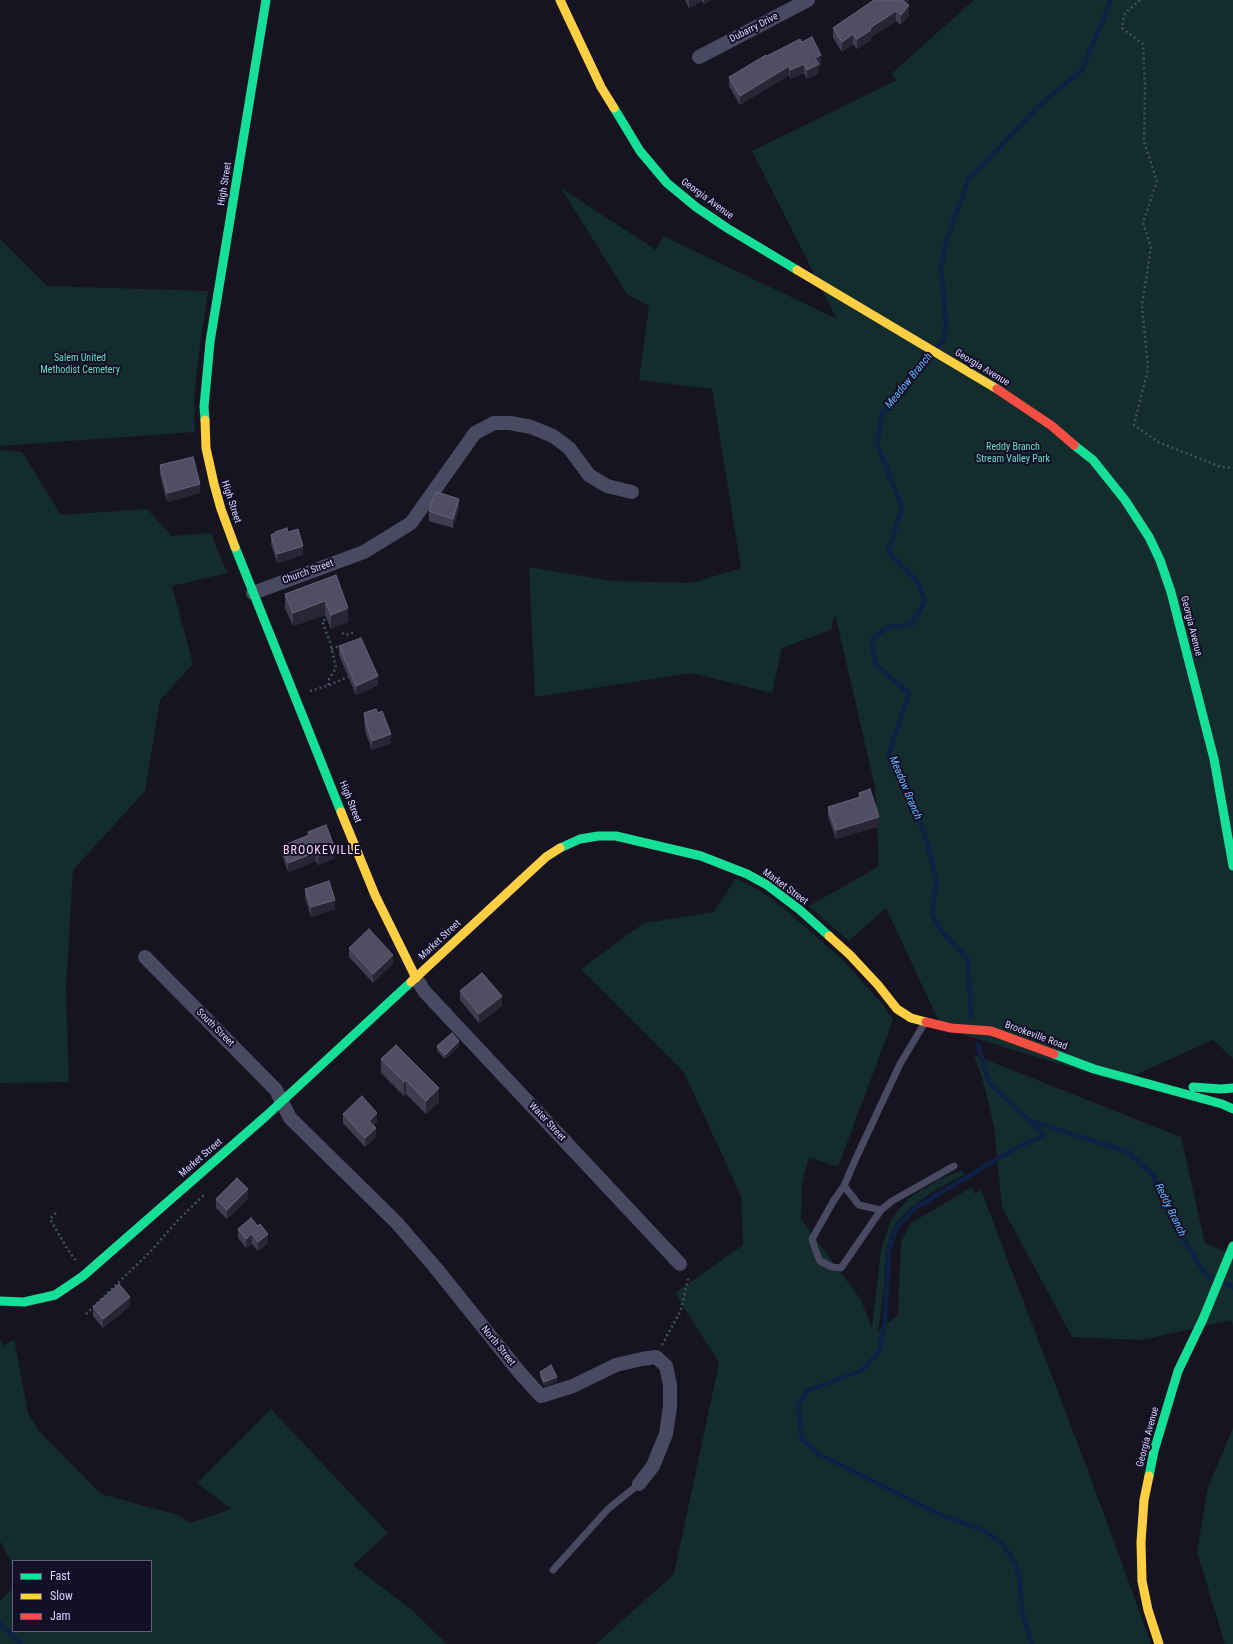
<!DOCTYPE html>
<style>
body{margin:0}
#map{position:relative;width:1233px;height:1644px;overflow:hidden;background:#161421;font-family:"Roboto Condensed",sans-serif}
canvas{display:block}
.legend{position:absolute;left:12px;top:1560px;width:140px;height:72px;box-sizing:border-box;background:#130f26;border:1px solid #625e7d;margin:0;padding:5px 7px;list-style:none;font-size:12px;color:#d9d4ff}
.legend li{display:flex;align-items:center;gap:8px;height:20px}
.legend b{width:20px;border:1px solid #625e7d}
</style>
<div id="map">
<canvas width="1233" height="1644"></canvas>
<ul class="legend">
<li><b style="height:5px;background:#16e098"></b>Fast</li>
<li><b style="height:5px;background:#ffcf43"></b>Slow</li>
<li><b style="height:5px;background:#f24e42"></b>Jam</li>
</ul>
</div>
<script>
const ctx = document.querySelector('canvas').getContext('2d');
ctx.lineJoin = 'round';
function paint(path, color) {
  ctx.fillStyle = color;
  ctx.fill(path, 'evenodd');
}
function toPath(rows) {
  const path = new Path2D();
  for (const r of rows) {
    path.moveTo(r[0], r[1]);
    for (let i = 2; i < r.length; i += 2) path.lineTo(r[i], r[i + 1]);
  }
  return path;
}
function strokePath(path, color, width, dash) {
  ctx.strokeStyle = color;
  ctx.lineWidth = width;
  ctx.lineCap = dash ? 'butt' : 'round';
  ctx.setLineDash(dash || []);
  ctx.stroke(path);
}
function label(font, color, halo, rows, align = 'center') {
  ctx.font = font + ' "Roboto Condensed",sans-serif';
  ctx.lineWidth = 4;
  ctx.setLineDash([]);
  ctx.textBaseline = 'middle';
  ctx.strokeStyle = halo;
  ctx.fillStyle = color;
  for (const [text, x, y, turn = 0] of rows) {
    ctx.save();
    ctx.translate(x, y);
    ctx.rotate((+turn || 0) * Math.PI / 180);
    ctx.textAlign = isNaN(turn) ? turn : align;
    if (halo) ctx.strokeText(text, 0, 0);
    ctx.fillText(text, 0, 0);
    ctx.restore();
  }
}
paint(toPath([
 [974,0,1233,0,1233,1059,1213,1040,1119,1082,942,1028,886,908,849,941,809,906,879,866,875,787,835,614,831,630,782,648,772,693,692,673,535,697,529,567,613,581,692,583,741,568,712,389,639,380,649,306,627,294,561,188,656,250,663,236,837,319,752,151,897,80,891,74],
 [0,239,47,286,208,291,198,360,194,399,195,432,0,446],
 [0,450,22,452,61,515,147,509,172,536,211,533,227,573,172,586,193,664,160,700,145,791,73,870,66,989,69,1082,0,1083],
 [736,878,760,891,785,909,845,962,884,1006,893,1020,838,1167,809,1157,802,1183,801,1219,861,1300,872,1328,881,1250,891,1219,909,1198,939,1179,963,1170,964,1175,937,1189,910,1208,895,1225,886,1250,884,1291,878,1331,898,1315,901,1241,911,1223,972,1187,975,1194,981,1190,1087,1468,1151,1643,1149,1644,596,1644,674,1574,719,1363,675,1293,743,1245,743,1242,741,1196,684,1072,581,969,644,923,714,912],
 [974,1055,1181,1137,1205,1243,1233,1255,1233,1326,1231,1320,1141,1340,1072,1337,1002,1207,994,1126,983,1081],
 [0,1337,3,1346,14,1339,28,1413,39,1431,101,1494,178,1515,190,1523,231,1509,197,1483,271,1409,388,1533,353,1565,412,1610,447,1644,0,1644,0,1601,13,1588,13,1631,151,1631,151,1561,13,1561,13,1566,0,1541],
 [1233,1428,1233,1644,1225,1644,1197,1552,1208,1487]
]), '#132c2d');
strokePath(toPath([
 [937,347,944,339,946,322,941,268,946,242,968,180,1040,105,1082,70,1111,0],
 [930,356,882,414,877,444,902,507,888,552,918,582,925,601,911,625,887,627,872,639,875,664,909,693,889,754,926,837,936,881,932,914,942,932,968,959,971,1017],
 [978,1044,989,1082,1044,1135,1014,1149,915,1208,897,1227,889,1249,885,1322,879,1352,862,1370,807,1391,798,1404,802,1439,819,1454,939,1514,983,1530,1002,1543,1016,1565,1020,1582,1022,1612,1032,1644],
 [1031,1121,1128,1152,1153,1175,1176,1228,1207,1276,1213,1279],
 [1224,1283,1233,1288],
 [0,1623,21,1644]
]), '#0d2144', 4.5);
strokePath(toPath([
 [1140,0,1125,13,1122,28,1143,44,1145,88,1144,142,1157,181,1143,223,1151,247,1142,305,1148,369,1134,425,1158,442,1221,467,1233,468],
 [342,633,346,635,356,632],
 [331,649,340,646],
 [329,685,348,677],
 [310,691,329,685,328,681,336,668,330,642,322,621,327,619],
 [56,1213,50,1219,68,1250,76,1261],
 [86,1314,151,1251,178,1220,204,1195],
 [662,1345,681,1310,688,1279,687,1276]
]), '#44505f', 2.5, [2, 3]);
strokePath(toPath([
 [924,1024,900,1064,856,1158,844,1186,859,1205,881,1210,892,1201,954,1166],
 [844,1186,834,1200,812,1239,815,1249,820,1261,832,1267,841,1268,881,1210],
 [553,1570,608,1509,639,1484]
]), '#4a4962', 7);
strokePath(toPath([
 [699,57,808,0],
 [253,593,364,552,411,523,475,433,494,423,510,423,531,427,553,436,569,448,589,475,607,486,632,492],
 [145,957,276,1090,290,1118,396,1222,435,1267,520,1373,541,1396,573,1386,616,1365,642,1359,656,1357,666,1366,670,1385,670,1407,666,1434,653,1466,639,1484],
 [416,978,425,992,680,1264]
]), '#4a4962', 14);
strokePath(toPath([
 [614,108,640,151,667,183,696,207,727,228,797,270],
 [205,420,204,407,210,342,266,0],
 [1074,445,1093,460,1125,500,1149,537,1160,560,1171,592,1214,759,1233,866],
 [235,547,341,812],
 [560,848,580,839,598,836,616,836,701,856,747,874,767,885,800,910,829,936],
 [1054,1054,1094,1069,1222,1104,1233,1109],
 [1193,1087,1221,1089,1233,1088],
 [0,1301,24,1302,55,1295,83,1276,266,1116,411,982],
 [1149,1476,1154,1451,1178,1371,1203,1319,1233,1246]
]), '#16e098', 9);
strokePath(toPath([
 [560,0,601,87,614,108],
 [797,270,997,389],
 [205,420,206,448,214,484,221,509,235,547],
 [341,812,375,895,416,978],
 [829,936,850,955,878,985,897,1009,911,1018,926,1022],
 [411,982,546,857,560,848],
 [1149,1476,1144,1500,1141,1542,1142,1581,1148,1610,1159,1644]
]), '#ffcf43', 9);
strokePath(toPath([
 [997,389,1052,426,1074,445],
 [926,1022,951,1028,991,1031,1054,1054]
]), '#f24e42', 9);
paint(toPath([
 [685,0,711,0,704,4,702,1,689,8],
 [874,0,909,0,906,3,909,15,901,25,896,21,871,37,871,40,857,49,853,44,842,52,833,38,833,28],
 [802,42,821,65,819,66,819,73,807,79,804,73,790,79,789,75,740,105,729,86,729,77,767,56],
 [160,465,200,493,167,502,160,475],
 [459,508,453,528,429,521,429,511],
 [275,532,288,532,303,555,277,563,271,544,271,535,275,534],
 [336,575,348,622,331,629,325,615,293,626,285,608,285,594],
 [339,646,378,685,356,695,339,655],
 [364,713,391,743,372,750,365,731],
 [859,793,879,826,836,839,828,816,828,807,859,797],
 [308,832,335,858,318,865,316,861,288,872,282,855,282,846,308,836],
 [305,889,335,909,311,917,305,898],
 [349,948,393,964,373,983,349,957],
 [460,991,502,1006,479,1023,460,1000],
 [437,1046,459,1046,445,1059,437,1051],
 [381,1059,439,1102,426,1114,406,1094,404,1096,381,1073],
 [343,1114,377,1122,374,1125,376,1137,365,1147,343,1123],
 [248,1198,227,1219,216,1208,216,1199],
 [251,1218,268,1243,258,1251,252,1244,246,1248,238,1238,238,1229],
 [130,1306,103,1328,93,1316,93,1307],
 [540,1372,557,1382,544,1386,540,1376]
]), '#403d50');
paint(toPath([
 [689,0,702,0,702,1,689,8],
 [704,0,711,0,704,4],
 [901,0,909,0,901,9],
 [909,5,909,15,901,25,901,15],
 [896,11,896,21,871,37,871,40,857,49,857,39,870,28],
 [853,34,853,44,842,52,842,42],
 [821,55,821,65,819,66,819,73,807,79,807,70,815,58],
 [804,64,804,73,790,79,790,70],
 [789,66,789,75,740,105,740,96],
 [200,484,200,493,167,502,167,493],
 [459,499,459,508,453,528,453,519],
 [303,546,303,555,277,563,277,554],
 [325,601,325,615,293,626,293,613],
 [348,608,348,622,331,629,331,615],
 [378,676,378,685,356,695,356,686],
 [391,734,391,743,372,750,372,741],
 [879,817,879,826,836,839,836,830],
 [335,849,335,858,318,865,318,856],
 [316,852,316,861,288,872,288,863],
 [335,900,335,909,311,917,311,907],
 [393,955,393,964,373,983,373,974],
 [502,996,502,1006,479,1023,479,1014],
 [459,1041,459,1046,445,1059,445,1055],
 [406,1080,406,1094,404,1096,404,1082],
 [439,1088,439,1102,426,1114,426,1101],
 [377,1113,377,1122,369,1130,369,1121],
 [376,1128,376,1137,365,1147,365,1138],
 [248,1189,248,1198,227,1219,227,1210],
 [252,1234,252,1244,246,1248,246,1239],
 [268,1234,268,1243,258,1251,258,1242],
 [130,1297,130,1306,103,1328,103,1319],
 [557,1377,557,1382,544,1386,544,1382]
]), '#282635');
const building = toPath([
 [874,0,902,0,909,5,901,15,896,11,870,28,871,30,857,39,853,34,842,42,833,28,874,0],
 [812,37,821,55,815,58,819,64,807,70,804,64,790,70,789,66,740,96,729,77,766,55,767,56,800,39,802,42,812,37],
 [193,457,200,484,167,493,160,465,193,457],
 [437,492,459,499,453,519,429,511,433,498,437,492],
 [287,528,288,532,298,529,303,546,277,554,271,535,275,533,275,532,287,528],
 [336,575,348,608,331,615,325,601,293,613,285,594,336,575],
 [361,638,378,676,356,686,339,646,361,638],
 [376,709,378,713,382,711,391,734,372,741,365,721,366,721,364,713,376,709],
 [870,789,879,817,836,830,828,807,860,797,859,793,870,789],
 [326,825,335,849,318,856,316,852,288,863,282,846,309,835,308,832,326,825],
 [329,881,335,900,311,907,305,889,329,881],
 [369,929,393,955,373,974,349,948,369,929],
 [482,973,502,996,479,1014,460,991,482,973],
 [452,1033,459,1041,445,1055,437,1046,452,1033],
 [396,1045,439,1088,426,1101,406,1080,404,1082,381,1059,396,1045],
 [362,1096,377,1113,369,1121,376,1128,365,1138,343,1114,362,1096],
 [237,1178,248,1189,227,1210,216,1199,237,1178],
 [251,1218,258,1226,260,1224,268,1234,258,1242,252,1234,246,1239,238,1229,251,1218],
 [119,1284,130,1297,103,1319,93,1307,119,1284],
 [551,1365,557,1377,544,1382,540,1372,551,1365]
]);
paint(building, '#504e63');
strokePath(building, '#66637b', 1);
label('10px', '#d9d4ff', '#130f26', [
 ["Dubarry Drive",754,28,-27],
 ["High Street",225,184,-81],
 ["Georgia Avenue",707,199,36],
 ["Georgia Avenue",982,368,31],
 ["High Street",231,502,72],
 ["Church Street",308,572,-20],
 ["Georgia Avenue",1191,626,76],
 ["High Street",350,802,68],
 ["Market Street",785,887,36],
 ["Market Street",440,940,-43],
 ["South Street",215,1028,45],
 ["Brookeville Road",1036,1036,20],
 ["Water Street",547,1122,47],
 ["Market Street",201,1158,-41],
 ["North Street",498,1346,51],
 ["Georgia Avenue",1148,1437,-75]
]);
label('10px', '#5fe0c0', '#130f26', [
 ["Salem United",80,358],
 ["Methodist Cemetery",80,370],
 ["Reddy Branch",1013,447],
 ["Stream Valley Park",1013,459]
]);
label('italic 11px', '#62b6ff', '#130f26', [
 ["Meadow Branch",909,381,-51],
 ["Meadow Branch",905,788,67],
 ["Reddy Branch",1170,1210,64]
]);
ctx.letterSpacing = '1px';
label('12px', '#ffd6f0', '#130f26', [
 ["BROOKEVILLE",322,851]
]);
ctx.letterSpacing = '0px';
</script>
